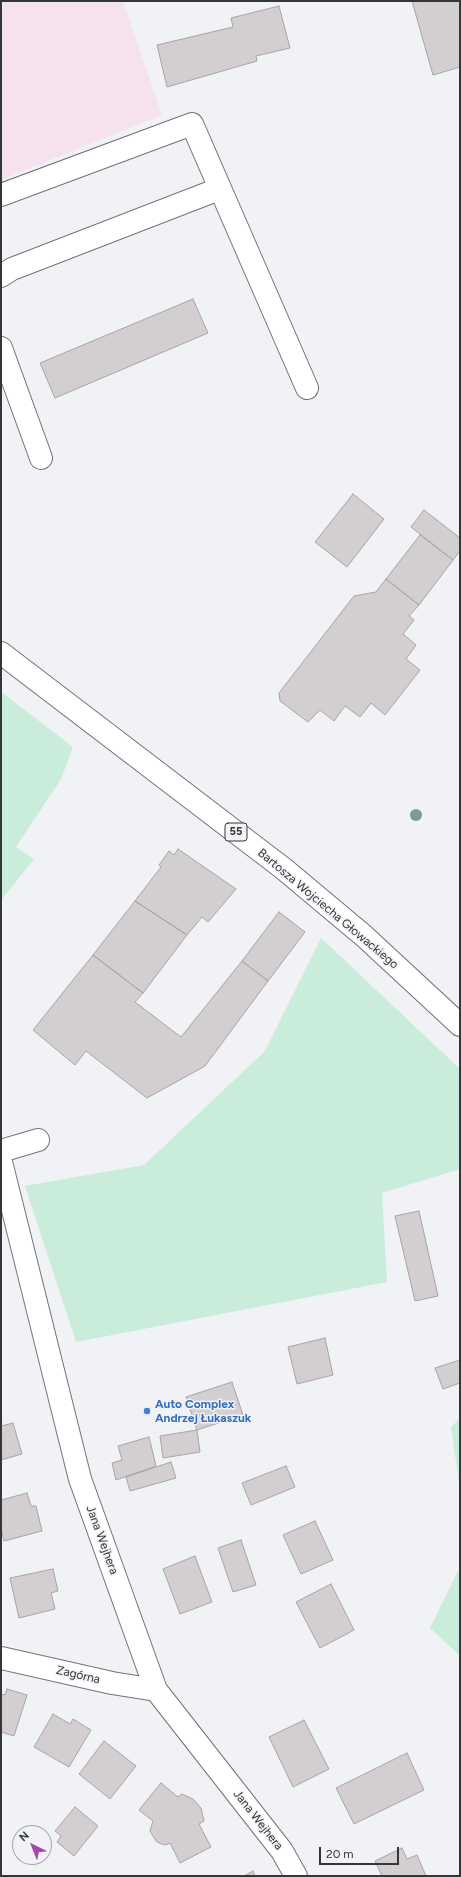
<!DOCTYPE html>
<meta charset="utf-8">
<style>
body{margin:0}
#map{position:relative;width:461px;height:1877px;overflow:hidden;background:#f0f2f6;font-family:Figtree,sans-serif}
canvas{display:block}
.frame{position:absolute;inset:0;border:2px solid #353637;pointer-events:none}
.north{position:absolute;left:12px;top:1825px;width:40px;height:40px;box-sizing:border-box;background:#f0f2f6;border:1px solid #a5a7aa;border-radius:50%;rotate:317deg;font-size:11px;font-weight:700;line-height:16px;text-align:center;color:#353637}
.north::after{content:'';display:block;margin:auto;width:14px;height:18px;background:#a844aa;clip-path:polygon(50% 0,100% 100%,50% 72%,0 100%)}
.scale{position:absolute;left:319px;top:1847px;width:80px;height:18px;box-sizing:border-box;border:2px solid #353637;border-top:0;padding-left:5px;font-size:12px;line-height:14px;white-space:nowrap;color:#353637;-webkit-text-stroke:3px #f0f2f6;paint-order:stroke}
</style>
<div id="map">
<canvas width="461" height="1877"></canvas>
<div class="frame"></div>
<div class="north">N</div>
<div class="scale">20 m</div>
</div>
<script>
const ctx = document.querySelector('canvas').getContext('2d');
ctx.lineJoin = 'round';
function paint(path, color) {
  ctx.fillStyle = color;
  ctx.fill(path, 'evenodd');
}
function toPath(rows) {
  const path = new Path2D();
  for (const r of rows) {
    path.moveTo(r[0], r[1]);
    for (let i = 2; i < r.length; i += 2) path.lineTo(r[i], r[i + 1]);
  }
  return path;
}
function strokePath(path, color, width, dash) {
  ctx.strokeStyle = color;
  ctx.lineWidth = width;
  ctx.lineCap = dash ? 'butt' : 'round';
  ctx.setLineDash(dash || []);
  ctx.stroke(path);
}
function label(font, color, halo, rows, align = 'center') {
  ctx.font = font + ' Figtree,sans-serif';
  ctx.lineWidth = 3;
  ctx.setLineDash([]);
  ctx.textBaseline = 'middle';
  ctx.strokeStyle = halo;
  ctx.fillStyle = color;
  for (const [text, x, y, turn = 0] of rows) {
    ctx.save();
    ctx.translate(x, y);
    ctx.rotate((+turn || 0) * Math.PI / 180);
    ctx.textAlign = isNaN(turn) ? turn : align;
    if (halo) ctx.strokeText(text, 0, 0);
    ctx.fillText(text, 0, 0);
    ctx.restore();
  }
}
paint(toPath([
 [1,1,123,1,162,115,1,180]
]), '#f6e1ef');
paint(toPath([
 [1,692,73,747,61,779,16,847,34,859,2,899],
 [321,938,460,1069,460,1169,382,1193,387,1282,76,1342,25,1186,144,1165,265,1051],
 [460,1418,460,1654,459,1655,430,1628,459,1569,459,1483,451,1427]
]), '#caecda');
const building = toPath([
 [412,1,460,1,460,67,433,75,412,1],
 [279,6,290,48,256,56,257,61,167,87,157,45,233,27,231,18,279,6],
 [193,299,208,333,55,398,40,363,193,299],
 [353,494,384,519,347,567,315,542,353,494],
 [424,510,460,538,460,551,453,560,411,527,424,510],
 [420,535,453,560,419,605,386,579,420,535],
 [386,579,419,605,409,616,414,620,403,634,416,645,406,659,420,670,385,715,371,703,360,717,345,706,334,721,320,710,308,722,280,701,279,693,354,596,376,592,386,579],
 [178,849,236,889,208,922,202,917,187,935,135,901,161,867,159,865,169,851,174,855,178,849],
 [135,901,187,935,143,993,93,955,135,901],
 [279,912,305,932,268,981,242,961,279,912],
 [93,955,143,993,135,1002,181,1037,242,961,268,981,205,1066,147,1098,86,1051,75,1065,33,1030,93,955],
 [419,1211,438,1296,415,1301,395,1216,419,1211],
 [325,1338,333,1375,297,1384,288,1347,325,1338],
 [460,1360,460,1383,443,1389,435,1368,460,1360],
 [232,1382,243,1415,197,1430,186,1397,232,1382],
 [13,1423,22,1454,1,1460,1,1426,13,1423],
 [197,1430,200,1452,163,1458,160,1436,197,1430],
 [149,1437,156,1466,116,1480,112,1463,122,1460,118,1446,149,1437],
 [171,1462,176,1478,130,1491,126,1477,171,1462],
 [286,1466,295,1487,251,1505,242,1483,286,1466],
 [27,1493,31,1506,36,1506,42,1531,4,1541,1,1529,1,1500,27,1493],
 [315,1521,333,1560,301,1574,283,1535,315,1521],
 [241,1540,256,1585,233,1592,218,1548,241,1540],
 [195,1556,212,1602,180,1614,163,1569,195,1556],
 [53,1569,58,1591,51,1593,55,1609,19,1618,10,1578,53,1569],
 [331,1584,354,1630,320,1648,296,1602,331,1584],
 [7,1689,27,1695,14,1736,1,1732,1,1694,5,1695,7,1689],
 [53,1714,70,1724,73,1719,91,1730,69,1767,34,1747,53,1714],
 [304,1720,329,1769,293,1787,269,1737,304,1720],
 [104,1741,136,1766,110,1799,79,1774,104,1741],
 [407,1753,424,1790,354,1824,336,1788,407,1753],
 [161,1783,178,1797,182,1794,193,1799,201,1808,204,1821,199,1824,211,1847,180,1863,170,1843,166,1845,161,1844,156,1841,150,1831,153,1821,139,1810,161,1783],
 [75,1807,98,1826,74,1856,57,1842,61,1836,55,1831,75,1807],
 [402,1848,407,1859,417,1855,426,1876,382,1876,375,1861,402,1848],
 [253,1871,255,1876,244,1876,253,1871]
]);
paint(building, '#d3ced0');
strokePath(building, '#a8a3a5', 1);
const minor = toPath([
 [1,195,192,124,307,388],
 [1,276,12,269,219,189],
 [1,348,41,458],
 [1,1151,38,1140],
 [1,1162,80,1479,156,1690,282,1851,296,1876],
 [1,1658,112,1683,156,1690]
]);
const major = toPath([
 [1,653,284,869,364,936,460,1025]
]);
strokePath(minor, '#727377', 24);
strokePath(major, '#727377', 24);
strokePath(minor, '#fff', 22);
strokePath(major, '#fff', 22);
ctx.fillStyle = '#789e91';
for (const [x, y] of [
 [416,815]
]) {
  ctx.beginPath();
  ctx.arc(x, y, 6, 0, 2 * Math.PI);
  ctx.fill();
}
for (const [x, y, r, color] of [
 [147,1411,4,"#3f7fe0"]
]) {
  const dot = new Path2D();
  dot.arc(x, y, r, 0, 2 * Math.PI);
  ctx.fillStyle = color;
  ctx.fill(dot);
  strokePath(dot, '#f0f2f6', 1.5);
}
for (const [x, y, w] of [
 [236,832,22]
]) {
  const box = new Path2D();
  box.roundRect(x - w / 2, y - 9, w, 18, 3);
  ctx.fillStyle = '#f0f2f6';
  ctx.fill(box);
  strokePath(box, '#353637', 1);
}
label('bold 11px', '#353637', null, [
 ["55",236,832]
]);
label('12px', '#353637', '#f0f2f6', [
 ["Bartosza Wojciecha Głowackiego",328,909,40],
 ["Jana Wejhera",102,1540,70],
 ["Zagórna",78,1675,13],
 ["Jana Wejhera",258,1820,52]
]);
label('bold 12px', '#366cbe', '#f0f2f6', [
 ["Auto Complex",155,1404],
 ["Andrzej Łukaszuk",155,1418]
], 'left');
</script>
